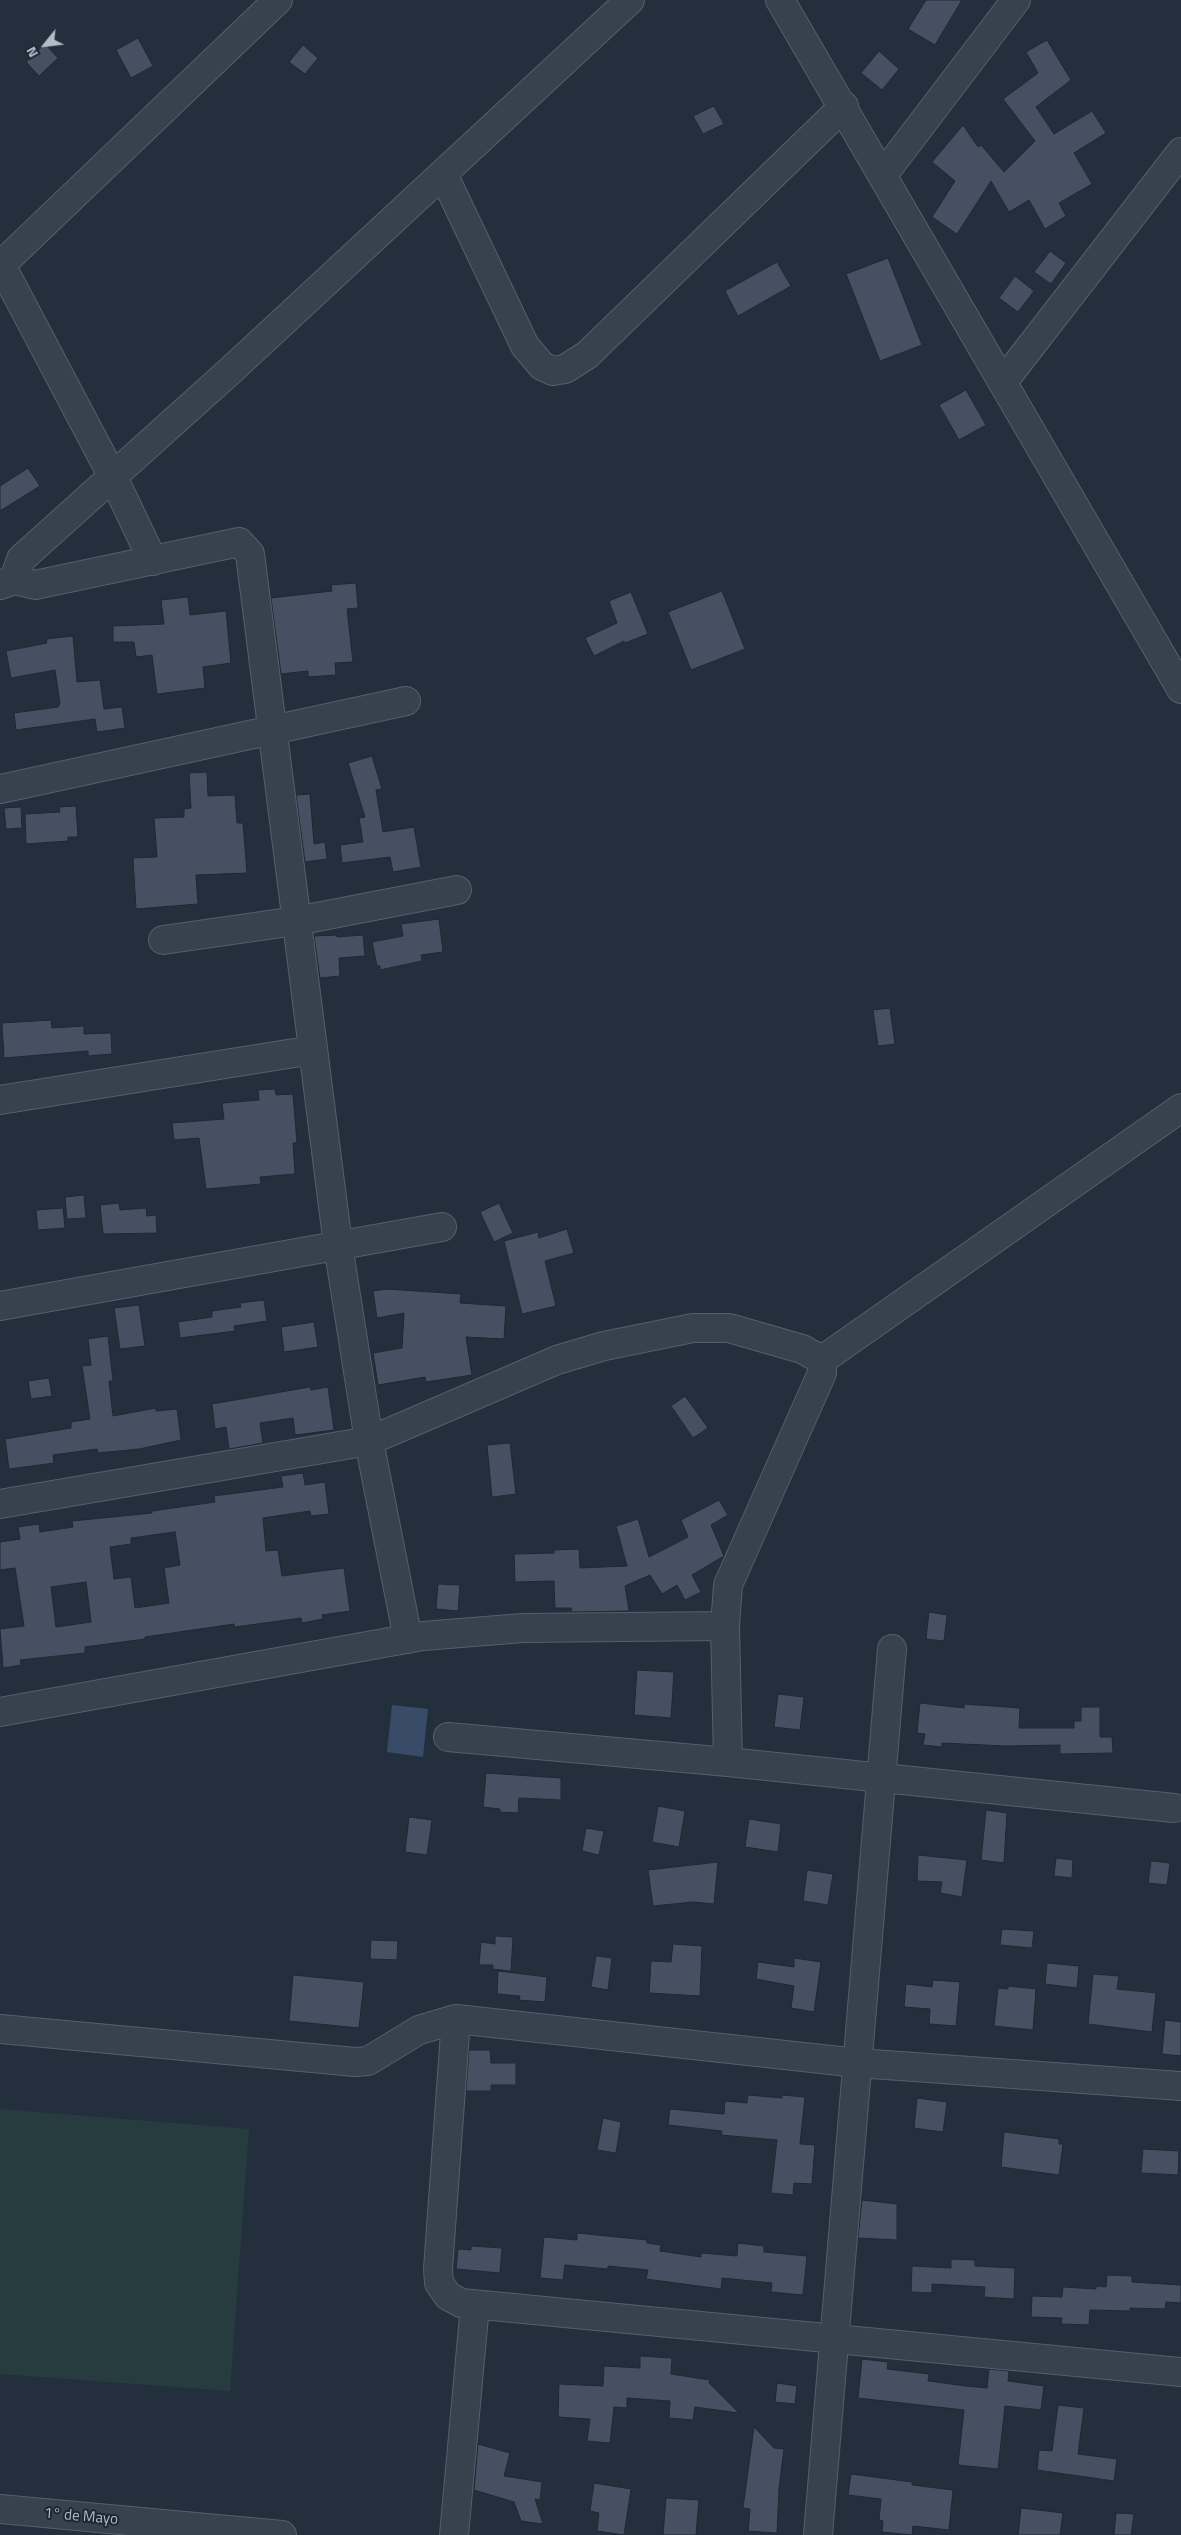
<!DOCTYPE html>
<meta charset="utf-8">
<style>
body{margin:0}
#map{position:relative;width:1181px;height:2535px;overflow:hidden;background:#242f3e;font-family:"Titillium Web",sans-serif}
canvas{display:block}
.north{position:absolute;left:20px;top:20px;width:50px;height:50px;-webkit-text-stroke:4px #1d2633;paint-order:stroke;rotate:241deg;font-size:14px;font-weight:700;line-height:20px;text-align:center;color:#b4bcc9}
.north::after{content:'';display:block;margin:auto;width:18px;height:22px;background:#b4bcc9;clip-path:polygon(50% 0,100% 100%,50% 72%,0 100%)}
</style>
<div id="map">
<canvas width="1181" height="2535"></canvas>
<div class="north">N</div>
</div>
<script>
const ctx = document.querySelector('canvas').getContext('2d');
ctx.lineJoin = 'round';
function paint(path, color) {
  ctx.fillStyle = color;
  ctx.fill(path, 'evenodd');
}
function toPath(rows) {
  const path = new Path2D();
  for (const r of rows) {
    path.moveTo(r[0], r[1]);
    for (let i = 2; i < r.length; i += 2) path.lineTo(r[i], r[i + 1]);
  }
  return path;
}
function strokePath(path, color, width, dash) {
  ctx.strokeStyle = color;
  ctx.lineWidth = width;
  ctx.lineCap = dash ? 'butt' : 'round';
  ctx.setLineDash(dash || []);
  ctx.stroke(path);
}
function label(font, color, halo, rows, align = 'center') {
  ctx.font = font + ' "Titillium Web",sans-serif';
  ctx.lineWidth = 4;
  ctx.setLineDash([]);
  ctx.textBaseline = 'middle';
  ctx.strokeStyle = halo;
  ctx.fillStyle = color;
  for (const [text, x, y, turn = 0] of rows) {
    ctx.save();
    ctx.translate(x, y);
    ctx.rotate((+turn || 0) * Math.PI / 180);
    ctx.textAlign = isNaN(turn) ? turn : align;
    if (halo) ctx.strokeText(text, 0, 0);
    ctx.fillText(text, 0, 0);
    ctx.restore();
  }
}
paint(toPath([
 [0,2109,249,2129,230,2391,0,2374]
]), '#263c3f');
paint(toPath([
 [392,1705,428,1709,423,1757,387,1752]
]), '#394c67');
const building = toPath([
 [926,0,962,0,935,45,908,29,926,0],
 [138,38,153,66,131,78,116,50,138,38],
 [1047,40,1071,80,1036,107,1054,134,1092,111,1106,133,1074,153,1092,184,1059,203,1066,216,1045,229,1029,200,1009,212,991,181,957,234,932,217,955,181,932,162,963,125,978,147,981,145,1004,172,1035,141,1003,99,1038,73,1026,52,1047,40],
 [45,44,58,58,39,76,26,62,45,44],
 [303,45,318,58,305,74,289,62,303,45],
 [879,51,899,69,882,90,861,73,879,51],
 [714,106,724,124,703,134,693,116,714,106],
 [1050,251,1066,263,1051,284,1034,272,1050,251],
 [888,258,922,345,880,361,846,274,888,258],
 [777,262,791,286,738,316,725,291,777,262],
 [1015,276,1034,291,1018,312,999,298,1015,276],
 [966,390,986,425,959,440,939,405,966,390],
 [28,468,40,486,0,511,0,486,28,468],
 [356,583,358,608,347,609,353,662,335,663,336,675,308,677,308,671,281,674,271,598,332,591,331,585,356,583],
 [722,591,745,649,691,670,668,612,722,591],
 [631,592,648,634,625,643,624,641,594,656,585,638,617,623,609,601,631,592],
 [188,597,190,615,226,611,231,663,203,667,205,688,157,694,152,655,136,657,134,642,113,642,113,626,164,624,161,600,188,597],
 [73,636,77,682,100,680,104,709,122,707,125,728,97,732,95,719,16,730,14,713,58,707,60,704,55,670,11,678,6,651,47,643,46,639,73,636],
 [372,756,382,789,376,790,383,832,414,827,421,867,393,872,390,857,342,863,340,845,363,842,359,818,365,817,348,763,372,756],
 [207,772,208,796,235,795,237,823,243,823,247,873,196,875,198,904,136,909,133,858,157,857,154,818,184,817,184,809,191,808,189,773,207,772],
 [310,794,314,844,325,842,327,859,305,862,296,795,310,794],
 [76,806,78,837,68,837,68,841,26,844,25,814,60,812,59,807,76,806],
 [21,807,22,828,6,829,4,808,21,807],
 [439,919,443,952,421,955,422,961,380,970,380,966,377,966,372,942,403,936,401,924,439,919],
 [337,935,337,937,363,935,365,956,339,958,340,976,320,978,314,936,337,935],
 [890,1008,895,1044,878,1046,873,1010,890,1008],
 [51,1020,52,1028,84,1026,84,1034,111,1033,112,1054,88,1056,88,1051,4,1058,2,1023,51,1020],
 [275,1089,276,1095,293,1094,297,1143,293,1143,295,1174,260,1177,261,1184,206,1189,199,1138,174,1140,172,1123,224,1119,222,1103,259,1100,258,1090,275,1089],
 [84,1195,86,1218,67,1219,65,1197,84,1195],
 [119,1203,120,1210,146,1208,147,1216,156,1215,157,1233,103,1234,100,1205,119,1203],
 [499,1203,513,1233,494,1242,480,1212,499,1203],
 [63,1208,65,1228,38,1230,36,1210,63,1208],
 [567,1229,574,1253,545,1261,556,1306,522,1314,504,1241,538,1232,539,1238,567,1229],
 [387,1289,461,1294,460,1303,506,1306,504,1339,466,1337,472,1375,426,1382,425,1377,378,1385,373,1353,402,1348,404,1313,377,1318,373,1291,387,1289],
 [264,1300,267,1321,234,1326,235,1331,180,1338,178,1322,212,1317,212,1311,241,1307,240,1303,264,1300],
 [139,1305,145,1346,120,1349,114,1308,139,1305],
 [314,1322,318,1347,284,1352,281,1327,314,1322],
 [108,1336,113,1381,109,1381,113,1416,156,1408,156,1411,177,1409,181,1440,139,1449,98,1453,97,1449,53,1455,54,1463,9,1469,5,1439,71,1428,71,1422,90,1419,82,1366,91,1365,88,1339,108,1336],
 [49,1378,52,1396,31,1399,28,1381,49,1378],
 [310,1387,311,1390,328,1387,334,1430,295,1435,293,1418,260,1423,263,1443,229,1449,226,1427,215,1429,212,1404,310,1387],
 [685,1396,708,1428,693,1438,671,1406,685,1396],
 [510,1443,516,1494,492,1497,487,1445,510,1443],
 [303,1473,305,1485,325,1482,329,1514,311,1516,310,1511,263,1518,266,1551,278,1550,282,1576,344,1568,350,1611,322,1615,323,1619,302,1623,301,1618,235,1627,234,1624,145,1637,145,1639,85,1647,85,1653,20,1660,21,1665,3,1668,0,1629,24,1626,15,1568,0,1570,0,1542,20,1539,18,1527,39,1524,40,1532,73,1527,72,1521,152,1513,152,1511,215,1502,214,1496,283,1487,281,1476,303,1473],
 [175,1532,180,1565,164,1568,169,1603,135,1608,131,1577,114,1579,110,1547,131,1544,131,1538,175,1532],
 [86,1582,91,1622,56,1627,51,1587,86,1582],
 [719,1500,728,1515,711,1525,724,1556,692,1575,701,1592,685,1600,677,1585,662,1594,650,1575,625,1586,629,1611,572,1612,571,1608,555,1608,554,1581,515,1582,514,1554,554,1553,554,1550,579,1549,580,1568,627,1566,616,1526,638,1519,649,1557,688,1537,681,1520,719,1500],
 [438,1584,460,1585,458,1611,436,1609,438,1584],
 [929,1612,947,1615,944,1641,926,1639,929,1612],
 [637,1670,674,1672,671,1718,634,1715,637,1670],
 [778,1694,804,1697,800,1730,774,1727,778,1694],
 [920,1703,964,1708,964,1704,1020,1708,1019,1728,1074,1728,1074,1721,1081,1721,1081,1707,1100,1707,1100,1737,1112,1737,1113,1753,1060,1754,1060,1745,1006,1746,942,1743,942,1747,923,1745,925,1734,917,1733,920,1703],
 [486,1773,561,1778,561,1800,519,1798,518,1813,500,1812,500,1809,483,1807,486,1773],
 [658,1806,685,1811,679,1847,652,1842,658,1806],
 [986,1810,1007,1813,1004,1863,981,1860,986,1810],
 [409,1817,432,1820,427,1855,405,1852,409,1817],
 [749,1819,781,1824,778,1852,745,1847,749,1819],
 [586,1828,604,1831,599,1855,582,1851,586,1828],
 [918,1855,967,1860,962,1897,940,1893,942,1882,917,1881,918,1855],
 [1056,1858,1073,1860,1072,1878,1054,1876,1056,1858],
 [1151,1861,1170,1863,1167,1885,1148,1883,1151,1861],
 [718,1862,714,1904,693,1902,653,1906,648,1870,718,1862],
 [807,1870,833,1874,828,1905,803,1901,807,1870],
 [1002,1929,1034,1931,1032,1948,1000,1945,1002,1929],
 [495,1936,513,1937,511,1971,493,1969,493,1965,479,1965,481,1942,495,1944,495,1936],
 [371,1940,398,1941,397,1960,370,1959,371,1940],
 [673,1944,702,1946,700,1996,649,1993,651,1961,671,1962,673,1944],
 [596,1956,612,1958,608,1990,591,1987,596,1956],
 [794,1958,821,1962,814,2012,791,2008,794,1986,756,1979,758,1962,794,1967,794,1958],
 [1047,1963,1079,1966,1077,1988,1045,1984,1047,1963],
 [498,1971,547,1977,545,2002,519,2000,520,1996,497,1994,498,1971],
 [1093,1974,1119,1976,1117,1989,1156,1993,1152,2032,1088,2024,1093,1974],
 [293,1975,364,1982,359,2028,289,2021,293,1975],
 [933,1980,960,1982,956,2026,929,2024,930,2009,904,2007,906,1984,932,1987,933,1980],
 [1008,1986,1036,1989,1033,2030,994,2026,998,1988,1008,1989,1008,1986],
 [1165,2020,1181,2022,1181,2056,1162,2054,1165,2020],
 [469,2050,490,2050,491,2063,516,2063,516,2085,491,2085,491,2091,466,2091,469,2050],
 [748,2095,782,2098,782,2095,805,2097,800,2144,815,2145,812,2184,794,2183,793,2195,771,2193,777,2140,721,2135,722,2131,668,2125,670,2109,724,2114,725,2101,747,2103,748,2095],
 [917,2098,947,2102,943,2132,914,2128,917,2098],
 [603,2118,621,2122,616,2153,597,2150,603,2118],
 [1004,2132,1059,2139,1059,2144,1063,2144,1059,2175,1001,2167,1004,2132],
 [1143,2149,1179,2151,1178,2175,1141,2173,1143,2149],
 [862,2200,897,2204,897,2240,858,2238,862,2200],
 [577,2233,647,2240,647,2243,661,2245,660,2251,701,2257,701,2253,737,2256,738,2243,764,2246,764,2252,807,2256,803,2295,771,2292,772,2283,722,2278,721,2289,646,2279,648,2270,608,2266,608,2269,565,2265,563,2280,540,2278,544,2237,577,2240,577,2233],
 [471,2246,502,2248,500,2273,456,2269,458,2249,471,2250,471,2246],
 [951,2259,975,2260,975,2266,1015,2268,1014,2299,984,2297,985,2287,932,2284,932,2293,911,2292,912,2266,951,2268,951,2259],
 [1107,2275,1132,2276,1132,2282,1181,2285,1181,2303,1166,2302,1165,2309,1130,2308,1130,2311,1090,2310,1089,2325,1061,2324,1062,2318,1031,2317,1032,2296,1062,2297,1063,2287,1096,2289,1096,2286,1106,2287,1107,2275],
 [640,2356,672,2358,671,2374,710,2380,709,2383,739,2413,695,2407,693,2420,669,2418,670,2401,627,2398,627,2408,614,2407,610,2443,587,2441,590,2419,558,2417,559,2384,603,2386,604,2366,640,2368,640,2356],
 [862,2359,888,2362,887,2369,929,2374,928,2381,966,2386,987,2388,989,2369,1009,2371,1008,2381,1044,2386,1041,2410,1005,2406,998,2469,958,2465,964,2410,858,2398,862,2359],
 [777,2383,797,2386,795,2404,775,2402,777,2383],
 [1058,2405,1084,2408,1078,2454,1117,2459,1114,2481,1037,2470,1039,2450,1052,2451,1058,2405],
 [754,2427,774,2448,784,2449,779,2488,777,2533,748,2531,750,2509,743,2508,754,2427],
 [478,2444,510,2453,504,2476,542,2482,540,2500,535,2499,543,2524,521,2521,514,2502,474,2490,478,2444],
 [851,2474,912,2482,912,2485,953,2490,949,2530,913,2526,912,2535,882,2532,883,2521,879,2520,881,2499,848,2495,851,2474],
 [594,2483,631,2489,624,2535,597,2531,599,2513,590,2511,594,2483],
 [666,2498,699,2500,696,2535,663,2535,666,2498],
 [1021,2508,1063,2513,1060,2535,1018,2535,1021,2508],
 [1116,2513,1134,2514,1131,2535,1114,2535,1116,2513]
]);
paint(building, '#455162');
strokePath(building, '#1f2835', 1);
const minor = toPath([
 [780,0,1181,689],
 [443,174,525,346,542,366,553,371,565,369,587,355,844,106],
 [883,175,1016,0],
 [0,263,113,477,153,561],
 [0,266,278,0],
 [1003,382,1181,152],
 [14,580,21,559,230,371,630,0],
 [0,585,14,580,35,585,239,542,250,554,338,1245,369,1441,408,1639],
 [0,789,406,701],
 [163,940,296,921,457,890],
 [0,1100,313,1050],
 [0,1306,442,1227],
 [822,1360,1181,1108],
 [0,1504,369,1441,557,1360,604,1346,693,1328,729,1328,802,1349,822,1360,822,1373,728,1585,725,1626,728,1762],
 [0,1712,423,1636,523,1628,725,1626],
 [448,1737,728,1762,1174,1808],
 [456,2019,438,2269,439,2283,448,2296,461,2303,1181,2372],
 [0,2029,355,2062,368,2061,419,2030,456,2019,858,2063,1181,2086],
 [0,2509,282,2535],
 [454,2535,475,2305],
 [818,2535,892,1649]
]);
strokePath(minor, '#565f6c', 30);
strokePath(minor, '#38414e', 28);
label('15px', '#b4bcc9', '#1d2633', [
 ["1° de Mayo",81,2517,5]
]);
</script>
